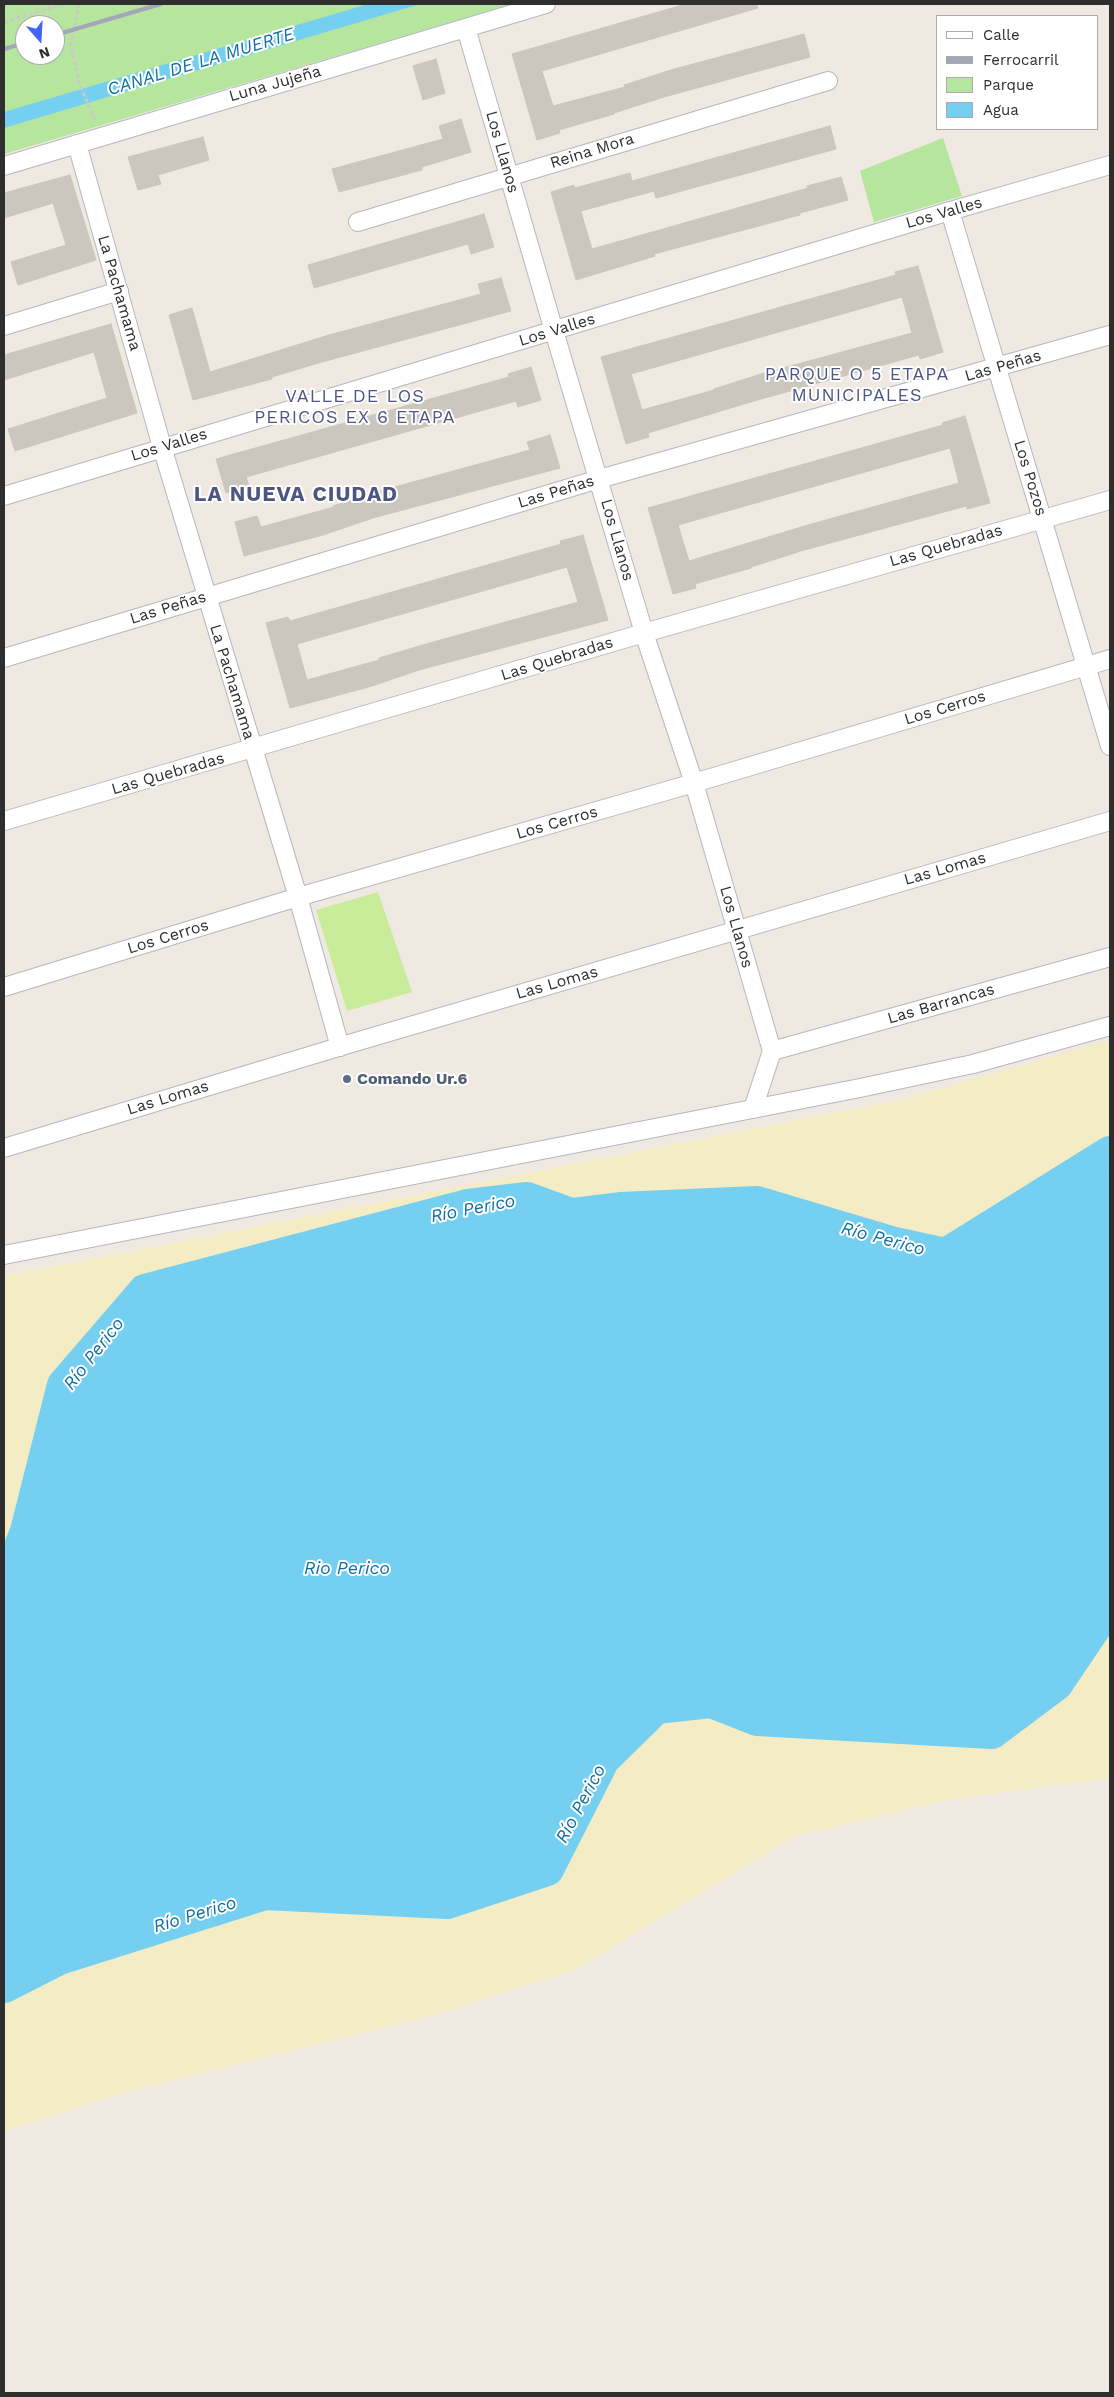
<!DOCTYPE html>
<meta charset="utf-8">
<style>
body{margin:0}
#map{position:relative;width:1114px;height:2397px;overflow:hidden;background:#efe9e1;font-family:"Work Sans",sans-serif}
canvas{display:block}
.frame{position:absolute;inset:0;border:5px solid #2e2e2e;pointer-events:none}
.legend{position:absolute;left:936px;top:15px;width:162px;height:115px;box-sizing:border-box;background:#fff;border:1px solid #ababab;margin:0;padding:6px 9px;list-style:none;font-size:15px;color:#2e2e2e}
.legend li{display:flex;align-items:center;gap:10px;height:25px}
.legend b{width:25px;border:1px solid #ababab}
.north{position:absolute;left:15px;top:15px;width:50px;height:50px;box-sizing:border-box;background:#fff;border:1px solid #ababab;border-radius:50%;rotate:161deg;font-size:14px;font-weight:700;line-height:20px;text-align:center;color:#2e2e2e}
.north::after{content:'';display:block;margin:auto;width:18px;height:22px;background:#4264fb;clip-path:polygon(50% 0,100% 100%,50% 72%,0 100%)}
</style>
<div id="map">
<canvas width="1114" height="2397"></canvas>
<div class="frame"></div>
<ul class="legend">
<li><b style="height:6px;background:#fff"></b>Calle</li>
<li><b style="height:6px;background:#a3a6b8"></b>Ferrocarril</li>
<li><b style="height:14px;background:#b6e59e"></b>Parque</li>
<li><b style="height:14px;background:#75cff0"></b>Agua</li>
</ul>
<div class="north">N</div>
</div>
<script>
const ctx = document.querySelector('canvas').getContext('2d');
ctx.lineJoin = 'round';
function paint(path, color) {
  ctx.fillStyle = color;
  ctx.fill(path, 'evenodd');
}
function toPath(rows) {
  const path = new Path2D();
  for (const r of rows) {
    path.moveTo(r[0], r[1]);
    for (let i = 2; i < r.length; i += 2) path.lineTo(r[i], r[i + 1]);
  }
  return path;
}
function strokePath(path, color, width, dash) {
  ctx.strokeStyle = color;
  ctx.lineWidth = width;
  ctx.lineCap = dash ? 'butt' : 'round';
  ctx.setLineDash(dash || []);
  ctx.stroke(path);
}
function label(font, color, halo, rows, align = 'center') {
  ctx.font = font + ' "Work Sans",sans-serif';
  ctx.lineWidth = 4;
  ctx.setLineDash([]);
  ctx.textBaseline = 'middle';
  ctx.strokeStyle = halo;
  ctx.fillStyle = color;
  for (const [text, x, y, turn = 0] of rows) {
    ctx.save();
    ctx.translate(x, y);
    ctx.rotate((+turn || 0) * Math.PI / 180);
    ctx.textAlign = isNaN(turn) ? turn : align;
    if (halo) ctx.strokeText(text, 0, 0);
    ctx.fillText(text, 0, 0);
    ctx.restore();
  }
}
paint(toPath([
 [4,4,513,4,4,154],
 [25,25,55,25,55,55,25,55],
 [943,138,962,196,874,222,860,171]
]), '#b6e59e');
paint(toPath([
 [1110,1040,1110,1778,954,1799,795,1836,575,1970,437,2014,130,2091,4,2131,4,1276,904,1099]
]), '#f3ecc5');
paint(toPath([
 [378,892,412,992,347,1011,316,910]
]), '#c9ec9a');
paint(toPath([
 [368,4,420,4,4,128,4,112],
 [1110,1153,1110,1604,1056,1684,992,1732,757,1719,711,1702,656,1707,603,1759,547,1869,447,1902,265,1893,59,1958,4,1986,4,1592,27,1531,64,1385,145,1291,468,1206,527,1199,571,1215,620,1209,757,1203,891,1243,946,1255]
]), '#75cff0');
strokePath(toPath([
 [4,1592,27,1531,64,1385,145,1291,468,1206,527,1199,571,1215,620,1209,757,1203,891,1243,946,1255,1110,1153],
 [4,1986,59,1958,265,1893,447,1902,547,1869,603,1759,656,1707,711,1701,757,1719,992,1732,1056,1684,1110,1604]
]), '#75cff0', 34);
const building = toPath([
 [686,4,757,4,758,8,542,71,553,106,625,87,624,85,671,70,804,34,810,57,664,97,614,113,614,114,559,130,560,133,537,140,512,54,686,4],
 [436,59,445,93,423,100,413,66,436,59],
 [461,119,471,152,422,167,422,170,339,192,332,169,443,139,439,126,461,119],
 [830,126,836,149,656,198,654,191,581,211,583,219,592,249,808,188,807,186,841,177,848,200,800,213,800,215,654,254,655,256,576,280,551,192,574,185,575,188,630,173,632,181,830,126],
 [203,137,209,160,158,175,161,184,138,190,128,157,203,137],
 [70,175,96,260,18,285,11,262,66,245,53,203,4,218,4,193,70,175],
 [484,214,494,247,471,254,468,244,314,288,308,265,484,214],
 [918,266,943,352,920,359,919,355,754,401,648,433,649,437,626,444,601,357,896,275,895,272,918,266],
 [902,297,912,333,761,374,714,389,714,390,642,410,631,374,902,297],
 [501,278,511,311,322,362,272,377,272,379,193,400,169,315,192,308,210,372,329,335,481,294,478,284,501,278],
 [111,324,137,413,15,451,8,429,107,398,94,352,4,380,4,355,111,324],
 [531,367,541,400,518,407,516,401,246,477,249,486,226,493,216,459,509,377,508,374,531,367],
 [965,416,990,503,967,509,966,506,801,551,751,567,751,568,695,584,696,588,673,594,648,508,943,425,942,423,965,416],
 [950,448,959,483,808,525,689,561,678,525,950,448],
 [550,435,560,468,373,518,323,535,244,556,235,522,257,516,261,527,334,507,333,506,380,491,530,450,527,442,550,435],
 [583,535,608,620,419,670,369,687,290,708,266,623,288,617,290,621,561,544,560,541,583,535],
 [567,567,578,602,426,644,379,658,379,660,307,680,297,644,567,567]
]);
paint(building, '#cbc7bf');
strokePath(building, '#cbc5ba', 1);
const street = toPath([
 [466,28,554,331,644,633,694,783,772,1051],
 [77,144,162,447,298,897,340,1047],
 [4,166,546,4],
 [950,211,1110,746],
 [358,222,828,81],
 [4,326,119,291],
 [4,496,950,211,1110,165],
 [4,658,599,479,1110,335],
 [4,821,644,633,1110,500],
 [4,987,298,897,694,783,1110,659],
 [772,1051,1110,957],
 [753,1109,772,1051],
 [4,1148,352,1043,1110,821],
 [4,1255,860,1088,973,1064,1110,1026]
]);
strokePath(street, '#b4b7c1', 20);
strokePath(toPath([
 [79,4,71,45,79,83,95,120],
 [4,22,65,4]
]), '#c9c9c9', 3, [4, 2.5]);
strokePath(street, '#fff', 18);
strokePath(toPath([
 [55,35,161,4],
 [4,49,25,43]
]), '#a3a6b8', 4);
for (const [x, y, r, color] of [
 [347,1079,5,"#5c6f8a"]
]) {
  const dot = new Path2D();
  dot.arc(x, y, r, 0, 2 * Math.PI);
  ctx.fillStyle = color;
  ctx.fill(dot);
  strokePath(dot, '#fff', 2);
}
label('16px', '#2e2e2e', '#fff', [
 ["Luna Jujeña",275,84,-16],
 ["Reina Mora",592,151,-17],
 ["Los Llanos",502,152,74],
 ["Los Valles",944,213,-16],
 ["La Pachamama",119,293,74],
 ["Los Valles",557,330,-17],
 ["Las Peñas",1003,366,-16],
 ["Los Valles",169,445,-17],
 ["Los Pozos",1030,478,73],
 ["Las Peñas",556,492,-17],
 ["Los Llanos",617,540,74],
 ["Las Quebradas",946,546,-16],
 ["Las Peñas",168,608,-17],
 ["Las Quebradas",557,659,-17],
 ["La Pachamama",232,682,73],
 ["Los Cerros",945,708,-17],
 ["Las Quebradas",168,774,-16],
 ["Los Cerros",557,823,-16],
 ["Las Lomas",945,869,-16],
 ["Los Llanos",736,927,74],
 ["Los Cerros",168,937,-17],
 ["Las Lomas",557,983,-16],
 ["Las Barrancas",941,1004,-16],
 ["Las Lomas",168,1098,-17]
]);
label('bold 16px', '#4e5e75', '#fff', [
 ["Comando Ur.6",357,1079]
], 'left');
label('italic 18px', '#0d6fa3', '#fff', [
 ["CANAL DE LA MUERTE",201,62,-17],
 ["Río Perico",473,1209,-11],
 ["Río Perico",883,1239,15],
 ["Río Perico",94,1354,-52],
 ["Rio Perico",347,1569],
 ["Río Perico",581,1804,-62],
 ["Río Perico",195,1915,-17]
]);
ctx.letterSpacing = '1px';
label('18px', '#4d5680', '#fff', [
 ["PARQUE O 5 ETAPA",857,375],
 ["MUNICIPALES",857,396],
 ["VALLE DE LOS",355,397],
 ["PERICOS EX 6 ETAPA",355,418]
]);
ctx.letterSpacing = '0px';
ctx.letterSpacing = '1px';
label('bold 21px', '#4d5680', '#fff', [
 ["LA NUEVA CIUDAD",296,495]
]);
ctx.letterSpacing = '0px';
</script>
